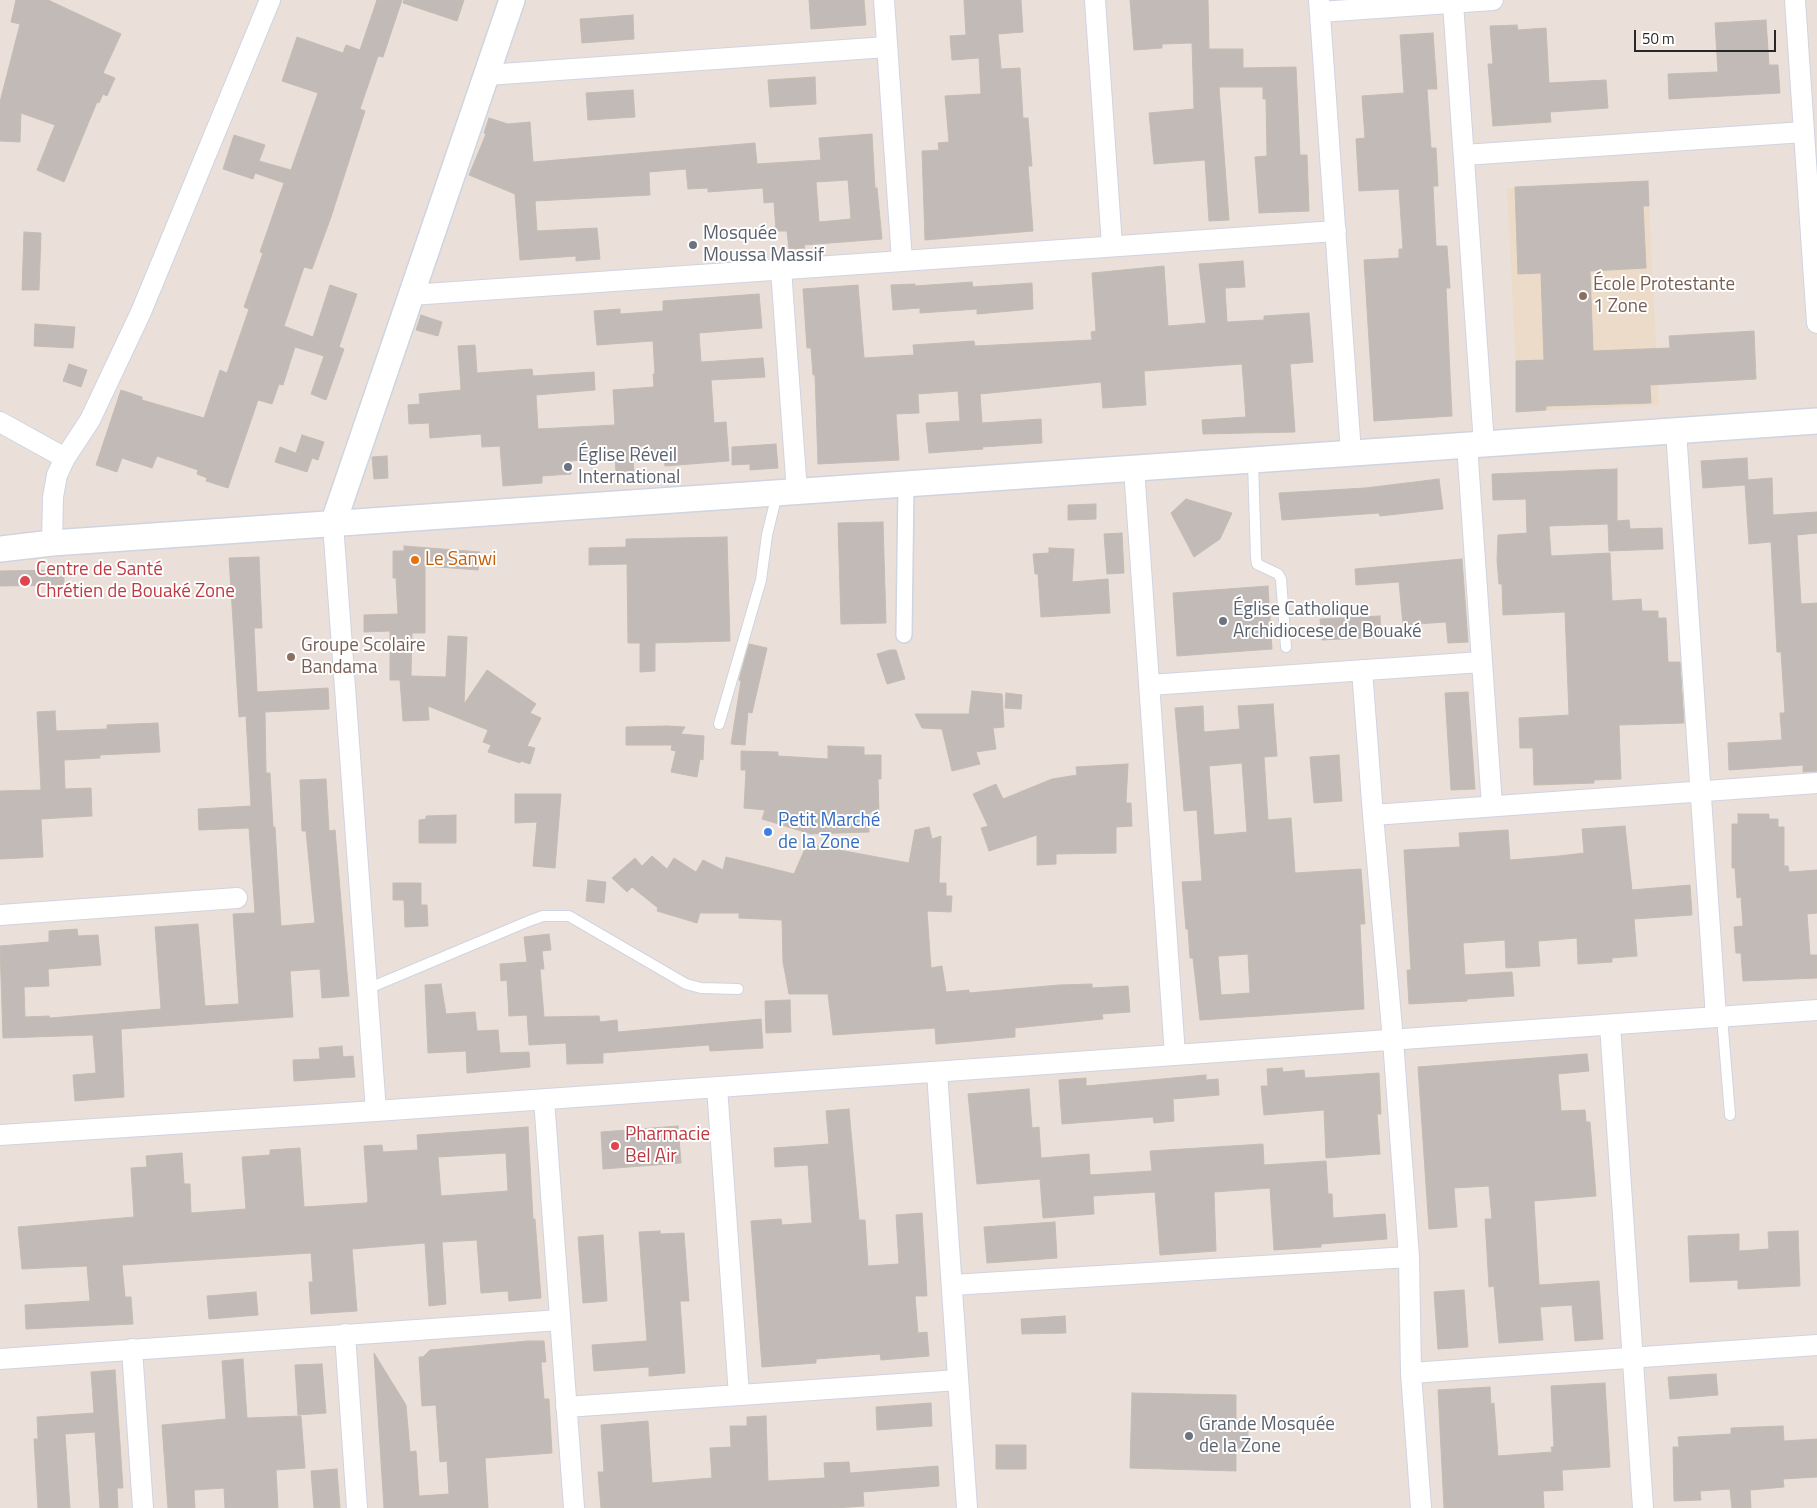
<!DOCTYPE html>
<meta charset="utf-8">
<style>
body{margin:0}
#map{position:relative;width:1817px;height:1508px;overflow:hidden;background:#eae0d9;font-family:"Titillium Web",sans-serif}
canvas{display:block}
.scale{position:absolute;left:1634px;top:30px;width:142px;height:22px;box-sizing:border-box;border:2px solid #272727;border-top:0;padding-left:6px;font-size:15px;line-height:18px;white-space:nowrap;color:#272727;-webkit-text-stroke:4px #fff;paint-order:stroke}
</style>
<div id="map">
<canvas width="1817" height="1508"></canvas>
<div class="scale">50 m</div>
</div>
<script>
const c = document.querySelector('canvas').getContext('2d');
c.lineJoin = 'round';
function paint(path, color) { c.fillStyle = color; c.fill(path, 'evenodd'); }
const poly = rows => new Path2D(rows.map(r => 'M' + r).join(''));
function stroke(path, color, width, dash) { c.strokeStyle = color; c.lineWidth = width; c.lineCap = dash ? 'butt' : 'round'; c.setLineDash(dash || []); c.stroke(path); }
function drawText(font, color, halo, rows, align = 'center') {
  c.font = font + ' "Titillium Web",sans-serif'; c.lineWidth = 4; c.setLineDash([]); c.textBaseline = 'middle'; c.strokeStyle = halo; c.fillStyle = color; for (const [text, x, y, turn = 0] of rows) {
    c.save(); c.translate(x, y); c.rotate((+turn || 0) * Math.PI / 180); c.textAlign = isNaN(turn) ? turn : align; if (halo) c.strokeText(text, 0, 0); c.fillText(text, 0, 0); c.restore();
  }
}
const education = poly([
 [1648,181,1659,405,1518,412,1507,188]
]);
const building = poly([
 [16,0,48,0,121,34,103,73,115,78,107,96,103,94,99,103,97,102,64,182,37,170,55,125,21,113,20,142,0,141,0,102,20,24,11,22,16,0],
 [377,0,402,0,383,57,378,56,360,109,365,111,331,217,312,269,304,267,284,326,313,337,330,285,357,294,339,347,344,349,326,400,311,394,324,356,295,347,283,385,279,384,272,404,258,400,228,488,206,481,207,478,197,474,198,470,157,456,152,468,122,458,117,472,96,465,121,390,142,397,142,400,204,418,220,370,227,373,249,309,244,307,263,253,260,252,284,183,255,173,253,179,223,169,234,135,265,145,259,161,291,170,318,93,282,81,297,37,343,53,346,45,360,50,377,0],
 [404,0,464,0,457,21,403,3,404,0],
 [809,0,864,0,866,25,811,29,809,0],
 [964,0,1021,0,1023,32,998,34,1001,69,1020,68,1023,118,1028,118,1032,166,1028,166,1033,231,925,240,922,151,939,150,938,143,949,142,945,96,981,94,979,58,952,60,950,36,966,35,964,0],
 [1130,0,1208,0,1209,49,1243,49,1243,68,1296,67,1300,155,1307,155,1309,211,1259,213,1255,157,1267,156,1266,99,1263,99,1263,87,1219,87,1229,220,1209,221,1205,160,1154,164,1149,113,1194,109,1192,43,1162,44,1162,48,1134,50,1130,0],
 [633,15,634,39,582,43,580,19,633,15],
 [1766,20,1769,65,1778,65,1780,93,1669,99,1668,74,1718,72,1715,23,1766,20],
 [1517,25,1518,30,1546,28,1549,83,1606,80,1608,108,1550,112,1551,122,1493,126,1488,64,1493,64,1490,26,1517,25],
 [1433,33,1437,89,1427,89,1431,148,1436,148,1438,186,1433,186,1436,246,1447,246,1450,288,1446,288,1452,416,1374,421,1364,260,1399,258,1399,249,1403,249,1399,189,1359,191,1356,139,1365,138,1362,96,1404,93,1400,35,1433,33],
 [815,77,816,104,770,107,768,80,815,77],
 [633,90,635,117,588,120,586,93,633,90],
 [489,118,508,124,530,122,533,162,755,143,757,164,821,160,819,138,872,134,875,188,877,188,882,239,804,245,805,248,789,249,787,231,776,231,774,202,764,203,763,188,708,192,708,188,688,189,686,169,649,172,650,195,535,201,537,231,597,228,600,259,576,261,576,256,520,260,515,194,469,175,486,134,484,133,489,118],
 [848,180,851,219,819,222,816,182,848,180],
 [1648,181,1649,206,1643,206,1646,268,1590,271,1593,351,1670,348,1669,336,1754,331,1756,379,1650,385,1651,403,1546,406,1546,410,1516,412,1516,361,1544,360,1541,273,1518,274,1515,187,1648,181],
 [24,232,41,233,39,290,22,290,24,232],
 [1243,261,1245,287,1225,288,1227,322,1264,320,1264,316,1309,313,1313,362,1290,364,1295,432,1203,434,1202,420,1246,417,1242,364,1144,371,1146,405,1103,408,1101,382,980,394,982,423,1041,419,1042,443,982,447,983,449,929,453,926,423,960,421,958,391,918,394,919,413,896,414,899,460,818,464,815,375,813,375,811,348,807,348,803,289,858,285,864,358,914,355,913,345,974,341,975,346,1092,340,1091,332,1096,331,1092,273,1164,266,1168,326,1206,323,1199,264,1243,261],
 [972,282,973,287,1032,283,1033,309,977,314,977,309,920,313,920,308,893,310,891,285,915,284,915,286,972,282],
 [759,294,762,328,699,333,701,362,763,358,765,377,711,380,714,423,726,422,729,461,665,466,664,454,633,456,634,473,616,474,615,457,571,461,571,474,542,476,542,483,503,486,500,446,482,447,481,434,430,438,429,423,409,424,408,405,420,404,419,394,461,390,458,346,475,345,477,373,532,369,533,376,594,372,595,390,536,395,538,429,615,425,613,390,654,387,653,374,655,374,653,341,597,345,594,311,620,309,620,314,663,311,663,301,759,294],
 [421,315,442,322,438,336,416,330,421,315],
 [35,324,75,327,73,348,34,346,35,324],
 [69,364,87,370,81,387,63,381,69,364],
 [302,435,324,442,318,460,312,458,307,472,275,462,280,447,296,453,302,435],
 [776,444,778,468,750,470,750,464,732,465,732,447,776,444],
 [387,456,388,478,374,479,372,457,387,456],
 [1747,458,1748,480,1772,478,1773,515,1817,512,1817,533,1797,535,1801,604,1817,603,1817,771,1803,772,1803,765,1729,770,1728,743,1782,740,1780,713,1785,713,1781,652,1777,652,1771,542,1749,544,1745,485,1703,488,1701,461,1747,458],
 [1617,469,1617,521,1629,520,1630,529,1662,528,1663,549,1609,551,1608,524,1549,526,1551,556,1610,553,1612,601,1641,599,1642,611,1658,611,1658,618,1666,618,1668,662,1680,662,1684,723,1619,725,1621,779,1594,780,1594,783,1534,785,1533,748,1520,748,1519,718,1569,715,1565,612,1503,615,1502,584,1499,584,1497,560,1498,535,1527,533,1526,499,1493,500,1492,474,1617,469],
 [1439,479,1443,509,1380,516,1379,513,1282,520,1279,493,1365,488,1439,479],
 [1186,499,1232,513,1220,539,1194,557,1171,513,1186,499],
 [1096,504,1096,519,1068,520,1068,505,1096,504],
 [883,522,886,623,841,624,838,523,883,522],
 [1122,533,1124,573,1107,574,1104,534,1122,533],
 [727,537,730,641,655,643,655,671,640,672,640,643,628,643,627,564,589,565,589,548,626,547,626,539,727,537],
 [404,546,480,552,478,570,425,566,425,633,412,633,411,676,446,677,448,636,467,637,464,704,487,670,536,704,530,713,541,718,527,746,535,748,530,764,521,761,520,763,488,752,491,745,483,742,488,730,428,706,429,720,403,721,400,680,390,680,390,631,364,632,364,615,398,614,396,578,393,578,393,551,404,551,404,546],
 [1049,548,1074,549,1072,582,1108,579,1110,613,1041,617,1038,574,1035,574,1033,554,1049,553,1049,548],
 [259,557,262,628,254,628,257,692,328,688,329,709,265,712,266,773,270,773,273,827,275,827,281,926,315,923,306,831,302,831,300,780,326,779,329,831,335,830,349,996,322,998,320,969,290,971,293,1017,121,1029,124,1097,75,1101,73,1075,96,1073,93,1035,3,1038,0,946,49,942,49,931,77,929,78,936,98,935,101,965,48,969,49,986,24,987,25,1017,49,1016,50,1018,161,1009,155,927,198,924,205,1006,239,1004,233,914,255,913,249,828,199,830,198,809,251,806,246,716,239,717,229,558,259,557],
 [1462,559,1468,642,1448,643,1446,622,1403,625,1399,582,1356,585,1355,569,1462,559],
 [64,570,64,585,0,586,0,571,64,570],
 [1268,586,1272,649,1177,656,1173,593,1268,586],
 [1380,616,1381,637,1322,640,1320,619,1380,616],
 [749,644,767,648,752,713,748,712,745,745,731,744,741,681,739,680,749,644],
 [890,650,896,650,905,679,887,684,877,654,890,650],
 [972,691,1002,694,1004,727,993,728,996,749,976,752,980,764,952,771,942,729,922,728,915,714,969,714,972,691],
 [1468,692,1475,789,1451,790,1445,693,1468,692],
 [1006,693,1022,695,1021,709,1005,708,1006,693],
 [1273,704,1277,756,1264,757,1268,820,1291,818,1295,873,1361,869,1365,924,1360,924,1364,1009,1200,1020,1193,958,1190,958,1188,929,1186,929,1182,882,1202,881,1197,810,1184,811,1175,708,1203,706,1204,732,1240,729,1238,706,1273,704],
 [1242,763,1247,832,1214,835,1209,766,1242,763],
 [1248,954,1250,993,1221,995,1218,956,1248,954],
 [55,711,56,731,107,729,107,725,158,723,160,752,100,755,100,758,64,760,65,789,91,788,92,816,41,819,43,857,0,859,0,791,41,790,37,712,55,711],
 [667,726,685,727,681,734,704,736,703,760,700,759,697,777,671,772,676,751,671,750,672,745,626,745,626,727,667,726],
 [828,746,864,747,864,755,881,755,881,779,878,779,879,813,869,813,869,832,811,834,762,819,765,810,744,808,746,770,741,770,741,751,778,752,778,756,828,759,828,746],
 [1339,755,1342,801,1314,803,1310,757,1339,755],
 [1128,764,1126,803,1131,803,1132,826,1116,827,1116,853,1056,854,1056,864,1037,865,1037,835,989,851,981,828,988,826,973,794,996,784,1003,799,1052,779,1077,775,1076,767,1128,764],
 [515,794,561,794,555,868,533,866,537,822,515,823,515,794],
 [1738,814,1769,814,1769,819,1778,819,1778,827,1784,827,1784,866,1788,866,1789,872,1817,870,1817,913,1807,914,1810,955,1817,955,1817,978,1743,981,1741,953,1736,953,1734,927,1743,926,1741,897,1737,898,1735,868,1732,868,1732,824,1738,824,1738,814],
 [456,815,456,843,419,843,419,820,426,819,426,816,456,815],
 [1625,826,1632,890,1690,885,1692,915,1634,919,1637,956,1612,958,1612,962,1578,964,1577,938,1538,941,1540,966,1506,968,1505,940,1463,943,1465,975,1512,972,1514,996,1467,999,1467,1001,1409,1004,1407,970,1411,970,1404,850,1460,847,1459,833,1508,830,1510,860,1559,856,1584,853,1582,829,1625,826],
 [929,827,932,839,941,836,939,883,946,883,946,896,952,896,951,912,927,911,931,968,942,966,946,992,969,990,969,993,1059,985,1092,984,1092,988,1128,986,1130,1012,1102,1014,1103,1019,1015,1028,1015,1037,972,1041,936,1044,935,1028,833,1035,828,994,789,994,783,962,782,920,739,918,739,913,700,913,697,923,657,911,658,908,632,887,627,892,612,878,635,858,642,866,652,856,667,869,674,858,696,872,703,860,723,870,726,857,794,874,807,844,909,863,915,830,929,827],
 [588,880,606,882,604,903,586,901,588,880],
 [393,883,421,883,421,905,427,905,428,926,405,927,404,900,393,900,393,883],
 [549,934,551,950,542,951,544,969,540,969,544,1017,599,1016,600,1022,617,1020,618,1032,761,1019,763,1048,710,1051,709,1045,603,1053,603,1063,567,1064,566,1043,529,1045,527,1015,509,1016,507,980,501,981,500,964,527,962,524,937,549,934],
 [441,984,446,1014,475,1012,477,1031,498,1030,500,1053,529,1052,530,1067,467,1073,466,1051,428,1053,425,985,441,984],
 [790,1000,791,1032,766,1033,765,1001,790,1000],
 [342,1046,343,1057,353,1056,355,1077,294,1081,293,1060,320,1059,319,1048,342,1046],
 [1587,1054,1589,1071,1558,1074,1561,1111,1585,1110,1586,1122,1590,1122,1596,1196,1534,1201,1539,1285,1599,1281,1603,1339,1575,1341,1572,1305,1540,1307,1543,1340,1499,1343,1494,1286,1489,1287,1485,1219,1492,1219,1489,1186,1454,1188,1457,1227,1429,1229,1418,1067,1587,1054],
 [1282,1068,1283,1072,1304,1070,1305,1078,1379,1073,1381,1114,1377,1114,1380,1154,1326,1158,1324,1110,1264,1115,1261,1086,1268,1086,1267,1069,1282,1068],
 [1206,1075,1206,1080,1218,1079,1219,1095,1173,1099,1174,1121,1154,1123,1153,1117,1062,1124,1059,1080,1086,1078,1086,1086,1206,1075],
 [1029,1089,1032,1128,1039,1127,1041,1158,1089,1154,1090,1175,1152,1171,1150,1151,1263,1144,1264,1165,1326,1161,1328,1194,1332,1194,1333,1218,1385,1214,1387,1239,1321,1244,1321,1247,1274,1250,1270,1188,1214,1192,1216,1251,1160,1255,1155,1192,1093,1196,1094,1214,1043,1218,1040,1179,977,1184,968,1094,1029,1089],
 [849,1109,859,1220,865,1220,868,1266,899,1264,896,1215,922,1213,927,1296,915,1296,918,1333,927,1332,929,1356,881,1360,880,1354,816,1359,816,1363,762,1367,751,1221,781,1219,782,1225,812,1223,808,1165,775,1167,774,1148,829,1144,826,1111,849,1109],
 [678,1126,681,1163,603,1169,601,1132,678,1126],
 [528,1127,533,1219,535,1219,541,1298,509,1301,508,1291,481,1293,477,1240,442,1242,446,1304,429,1306,425,1243,352,1249,357,1311,311,1314,309,1282,313,1282,311,1253,122,1265,125,1297,131,1297,133,1324,26,1329,25,1305,90,1301,87,1266,22,1269,18,1227,134,1217,131,1168,147,1167,146,1156,182,1153,184,1184,190,1184,191,1213,246,1209,242,1157,270,1155,270,1150,300,1148,304,1207,366,1203,368,1201,364,1146,382,1145,383,1152,418,1150,417,1135,528,1127],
 [506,1153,508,1191,441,1196,438,1157,506,1153],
 [1055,1222,1057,1258,987,1263,984,1227,1055,1222],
 [660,1231,660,1234,684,1233,689,1301,680,1301,685,1373,649,1376,649,1367,594,1371,592,1345,647,1341,639,1232,660,1231],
 [1798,1231,1800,1286,1738,1289,1738,1280,1690,1282,1688,1236,1739,1234,1739,1251,1769,1249,1768,1232,1798,1231],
 [603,1235,607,1301,583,1303,578,1237,603,1235],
 [1464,1290,1468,1347,1438,1349,1434,1292,1464,1290],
 [256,1292,258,1315,209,1319,207,1296,256,1292],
 [1065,1316,1066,1333,1022,1334,1021,1319,1065,1316],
 [528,1341,544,1341,546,1362,541,1362,544,1399,549,1399,552,1453,485,1458,488,1508,384,1508,374,1353,406,1405,410,1452,416,1451,419,1496,449,1494,447,1461,440,1462,436,1405,422,1406,419,1357,423,1357,430,1350,528,1341],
 [243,1359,247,1418,301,1416,305,1468,276,1470,278,1508,225,1508,224,1488,194,1490,195,1508,168,1508,162,1425,226,1419,222,1361,243,1359],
 [322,1364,326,1413,298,1415,295,1365,322,1364],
 [115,1370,123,1488,117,1488,118,1508,100,1508,95,1432,65,1434,70,1508,38,1508,34,1439,38,1439,37,1417,94,1413,91,1372,115,1370],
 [1716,1374,1718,1395,1670,1399,1668,1377,1716,1374],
 [1605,1383,1610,1467,1562,1470,1563,1490,1543,1491,1544,1508,1444,1508,1438,1390,1490,1387,1491,1404,1494,1403,1498,1456,1552,1452,1551,1447,1554,1447,1551,1386,1605,1383],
 [1132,1393,1236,1395,1236,1424,1248,1425,1248,1448,1236,1448,1236,1471,1130,1468,1132,1393],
 [931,1403,932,1426,877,1430,876,1407,931,1403],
 [766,1416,768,1481,825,1478,824,1463,849,1462,850,1473,938,1466,939,1486,863,1492,864,1506,835,1508,601,1508,598,1472,604,1472,601,1425,648,1421,652,1483,712,1478,710,1448,731,1447,730,1426,747,1426,747,1417,766,1416],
 [1783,1426,1784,1441,1817,1439,1817,1477,1783,1479,1784,1487,1750,1490,1751,1508,1732,1508,1730,1489,1700,1491,1701,1500,1674,1501,1673,1447,1679,1447,1678,1437,1731,1434,1731,1428,1783,1426],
 [996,1445,1026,1445,1026,1469,996,1469,996,1445],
 [337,1469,340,1508,314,1508,311,1471,337,1469]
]);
const service = poly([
 [1253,461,1256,558,1257,564,1278,574,1281,579,1286,647],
 [719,724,761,580,767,535,777,494],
 [367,989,529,921,543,916,569,916,686,984,701,988,738,989],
 [1722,1017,1730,1115]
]);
const pedestrian = poly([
 [904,635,906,485]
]);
const minor = poly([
 [884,0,902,261],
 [1095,0,1112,246],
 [1319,0,1351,453],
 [1795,0,1817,323],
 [1453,3,1484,444],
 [1320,12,1493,0],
 [487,75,887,47],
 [1464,155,1804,132],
 [781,269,797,492],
 [411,295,1336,231],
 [0,422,65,458],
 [1676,431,1716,1017],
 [1467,445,1492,806],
 [1134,468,1175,1055],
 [333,524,376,1111],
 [52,543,53,497,57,475,65,458,90,420,141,312,270,0],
 [1362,670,1373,815,1393,1040,1409,1257,1411,1373,1421,1508],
 [1150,685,1481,662],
 [1373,815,1817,783],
 [0,915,237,898],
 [1610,1025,1643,1508],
 [937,1072,967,1508],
 [717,1087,739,1395],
 [544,1099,574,1508],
 [0,1135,376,1111,1817,1010],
 [952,1285,1409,1257],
 [345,1334,357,1508],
 [132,1349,143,1508],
 [0,1359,560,1320],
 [1411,1373,1817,1345],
 [566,1407,958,1380]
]);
const tertiary = poly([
 [333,524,512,0],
 [0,549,52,543,1817,421]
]);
const markers = [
 [693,245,5,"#6b7280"],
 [1583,296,5,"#8d6e63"],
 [568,467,5,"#6b7280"],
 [415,560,5,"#e8710a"],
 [25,581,6,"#e0444e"],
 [1223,621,5,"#6b7280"],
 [291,657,5,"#8d6e63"],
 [768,832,5,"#3f7fe0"],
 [615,1146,5,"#e0444e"],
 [1189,1436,5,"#6b7280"]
];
const worshipNames = [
 ["Mosquée",703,234],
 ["Moussa Massif",703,256],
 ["Église Réveil",578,456],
 ["International",578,478],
 ["Église Catholique",1233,610],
 ["Archidiocese de Bouaké",1233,632],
 ["Grande Mosquée",1199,1425],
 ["de la Zone",1199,1447]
];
const educationNames = [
 ["École Protestante",1593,285],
 ["1 Zone",1593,307],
 ["Groupe Scolaire",301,646],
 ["Bandama",301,668]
];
const foodNames = [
 ["Le Sanwi",425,560]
];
const healthNames = [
 ["Centre de Santé",36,570],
 ["Chrétien de Bouaké Zone",36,592],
 ["Pharmacie",625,1135],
 ["Bel Air",625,1157]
];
const shopNames = [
 ["Petit Marché",778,821],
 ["de la Zone",778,843]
];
paint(education, '#ebdbc8');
paint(building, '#c2bab6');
stroke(building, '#c4bcb3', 1);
stroke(service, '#ced4e0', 12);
stroke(pedestrian, '#ced4e0', 18);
stroke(minor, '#ced4e0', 22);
stroke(tertiary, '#ced4e0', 28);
stroke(service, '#fff', 10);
stroke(pedestrian, '#fff', 15);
stroke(minor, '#fff', 20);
stroke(tertiary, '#fff', 25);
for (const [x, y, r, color] of markers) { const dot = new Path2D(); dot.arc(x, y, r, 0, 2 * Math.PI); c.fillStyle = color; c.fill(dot); stroke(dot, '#fff', 2); }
drawText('19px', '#5b616d', '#fff', worshipNames, 'left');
drawText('19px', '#785e54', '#fff', educationNames, 'left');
drawText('19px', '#c56008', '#fff', foodNames, 'left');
drawText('19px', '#be3a42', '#fff', healthNames, 'left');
drawText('19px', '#366cbe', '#fff', shopNames, 'left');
</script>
